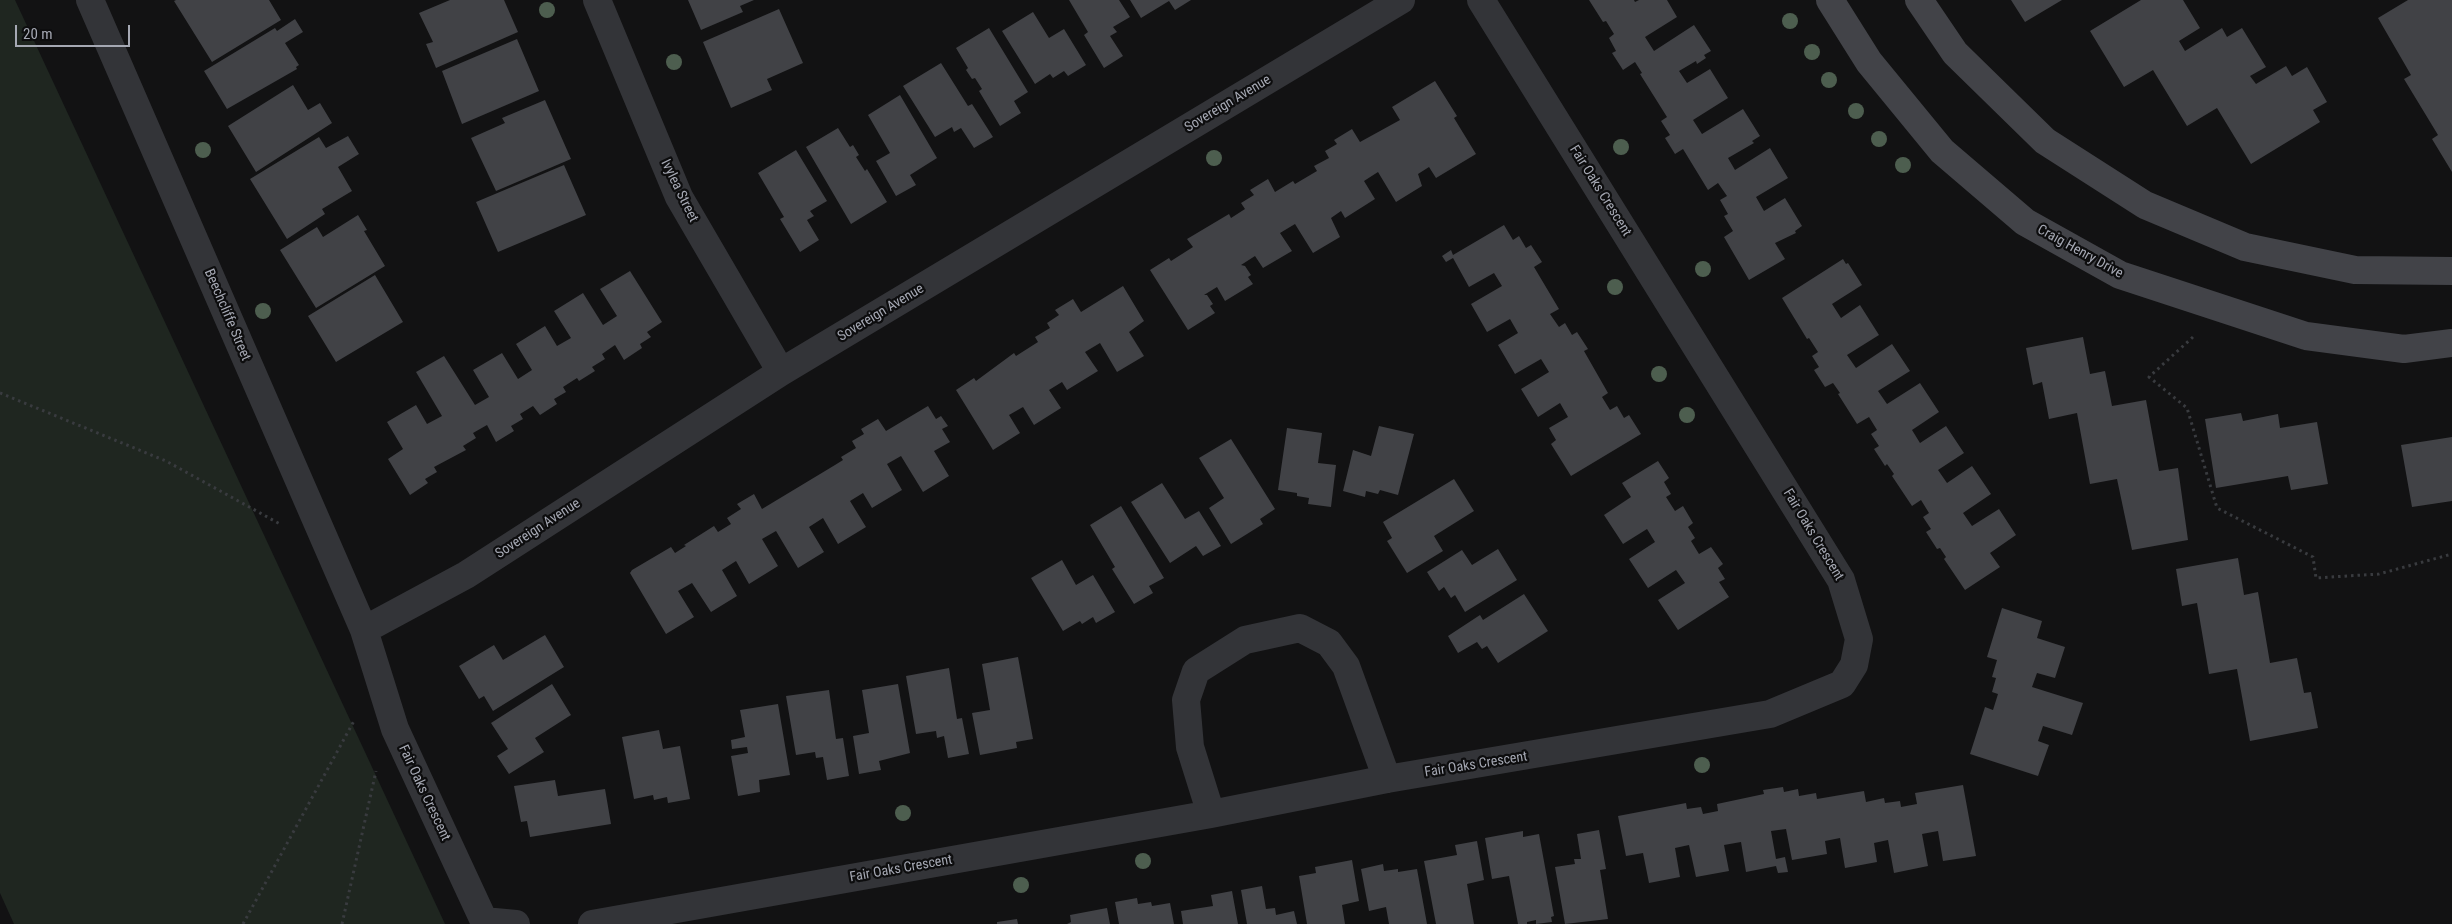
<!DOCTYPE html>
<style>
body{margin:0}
#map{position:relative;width:2452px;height:924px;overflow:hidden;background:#121213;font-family:"Roboto Condensed",sans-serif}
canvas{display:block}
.scale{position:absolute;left:15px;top:25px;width:115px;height:22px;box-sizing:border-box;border:2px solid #a5a8b3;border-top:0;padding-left:6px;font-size:15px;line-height:18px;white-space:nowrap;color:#a5a8b3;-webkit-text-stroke:4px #0d0d0e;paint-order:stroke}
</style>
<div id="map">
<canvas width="2452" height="924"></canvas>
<div class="scale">20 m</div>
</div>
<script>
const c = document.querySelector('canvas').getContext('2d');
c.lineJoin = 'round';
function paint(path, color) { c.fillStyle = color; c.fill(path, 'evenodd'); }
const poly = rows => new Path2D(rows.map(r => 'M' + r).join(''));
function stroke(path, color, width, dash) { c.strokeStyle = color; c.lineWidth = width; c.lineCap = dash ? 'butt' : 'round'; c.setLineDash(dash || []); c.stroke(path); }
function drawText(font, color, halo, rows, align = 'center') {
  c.font = font + ' "Roboto Condensed",sans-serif'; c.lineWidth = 4.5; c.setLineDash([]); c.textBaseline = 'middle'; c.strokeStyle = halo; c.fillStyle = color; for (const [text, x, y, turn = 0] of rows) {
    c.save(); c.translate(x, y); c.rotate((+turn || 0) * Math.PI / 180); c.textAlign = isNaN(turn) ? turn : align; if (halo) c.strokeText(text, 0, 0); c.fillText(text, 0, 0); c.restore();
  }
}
const green = poly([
 [0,0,15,0,445,924,14,924,0,893]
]);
const building = poly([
 [176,0,269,0,281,20,212,62,174,1],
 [450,0,504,0,518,32,436,68,426,44,433,42,419,13],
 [688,0,754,0,740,6,743,12,701,30],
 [1069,0,1119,0,1130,17,1113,27,1117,32,1110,36,1123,56,1104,68,1084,35,1088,32],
 [1130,0,1191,0,1175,10,1169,1,1141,18],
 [1589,0,1634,0,1635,2,1639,0,1667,0,1677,17,1645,37,1654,51,1694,25,1711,51,1704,55,1706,58,1697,64,1696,61,1679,71,1687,83,1710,69,1728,98,1693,120,1702,134,1743,109,1760,136,1752,141,1754,143,1728,158,1735,170,1770,148,1788,178,1756,197,1764,211,1785,198,1802,226,1795,231,1796,233,1775,243,1785,259,1749,280,1724,237,1733,231,1724,216,1728,214,1720,200,1727,196,1718,183,1708,190,1683,149,1675,154,1665,138,1670,135,1661,121,1667,117,1640,74,1642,73,1635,62,1623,70,1612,53,1616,51,1609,38,1614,34,1606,21,1603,22],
 [2011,0,2062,0,2025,22],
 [2141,0,2183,0,2200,28,2179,41,2185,51,2222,28,2227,37,2242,28,2266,67,2250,76,2256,84,2286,66,2292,76,2307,67,2327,102,2313,110,2320,122,2251,164,2217,108,2187,126,2153,70,2124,87,2090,31],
 [2408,0,2452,0,2452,172,2432,139,2438,135,2404,79,2411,75,2378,18],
 [779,9,803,63,767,79,772,90,731,108,703,42],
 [1033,12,1049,38,1064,29,1086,65,1068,76,1064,71,1053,78,1050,74,1035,84,1002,31],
 [295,19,303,32,285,43,299,65,296,67,297,69,227,109,204,71,275,28,277,31],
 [989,28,1028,92,1014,101,1021,113,1000,126,979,91,982,89,975,78,972,79,966,70,968,68,956,48],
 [517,39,539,91,462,124,442,71],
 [941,63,968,106,972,104,993,137,974,148,961,128,954,132,952,127,935,137,903,86],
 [1435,81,1457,116,1454,118,1476,154,1436,178,1429,167,1418,174,1422,186,1396,202,1378,172,1364,181,1375,199,1345,218,1341,211,1331,218,1340,237,1313,253,1295,224,1280,233,1292,251,1263,268,1255,256,1241,265,1245,266,1251,275,1248,277,1253,284,1225,301,1217,287,1204,295,1207,295,1213,304,1210,306,1215,313,1188,330,1150,270,1169,258,1171,261,1193,247,1187,239,1229,214,1231,218,1245,209,1241,203,1254,195,1250,190,1268,179,1275,192,1293,181,1295,184,1317,171,1314,166,1329,158,1325,151,1337,144,1334,140,1352,129,1360,142,1400,120,1392,107],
 [293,85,308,110,320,103,332,123,256,172,228,126],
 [900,95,937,158,910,175,916,185,896,196,876,161,890,153,868,115],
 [545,100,571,159,496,191,471,138,505,123,502,118],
 [838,128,850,147,853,145,859,155,856,157,865,171,867,169,887,202,851,224,806,147],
 [348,136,359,154,338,167,352,191,322,209,325,214,287,239,250,179,319,137,326,148],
 [796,150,827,201,810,211,814,216,807,220,819,240,800,252,780,219,784,217,758,173],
 [564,165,586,215,498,252,476,202],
 [358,215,367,230,364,231,385,266,316,308,280,250,317,227,323,237],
 [1504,225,1513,240,1519,236,1526,248,1531,245,1542,262,1534,267,1559,309,1550,314,1559,327,1565,323,1572,335,1577,332,1588,349,1584,351,1608,393,1602,397,1610,410,1617,406,1624,418,1629,415,1641,434,1571,476,1551,444,1556,440,1549,428,1568,417,1560,403,1538,417,1521,389,1549,372,1541,359,1515,374,1498,345,1518,333,1510,319,1487,332,1471,304,1502,286,1494,273,1469,287,1453,258,1446,262,1442,256,1451,250,1453,255],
 [1843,259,1846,264,1848,263,1862,285,1832,304,1841,318,1860,305,1879,335,1847,355,1856,368,1892,344,1910,371,1878,391,1887,404,1920,383,1939,412,1912,430,1920,443,1946,426,1964,453,1938,470,1947,483,1972,466,1991,494,1963,513,1972,526,1999,509,2016,535,1990,553,2000,567,1965,590,1944,559,1946,557,1940,548,1937,549,1926,532,1931,529,1923,517,1929,513,1921,500,1912,506,1892,476,1894,474,1887,464,1885,466,1874,449,1879,446,1871,434,1877,430,1869,417,1857,424,1838,394,1840,393,1833,383,1825,387,1814,370,1819,367,1812,356,1818,352,1809,338,1807,339,1782,298],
 [630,271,662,322,647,332,651,337,640,344,642,348,624,360,615,345,602,354,605,359,592,367,595,371,579,381,577,378,563,387,566,392,554,399,557,404,540,415,533,406,520,414,523,419,511,426,514,431,496,442,487,425,473,433,476,438,463,446,466,450,434,467,437,472,425,479,428,483,410,495,388,459,403,449,387,422,416,405,427,424,442,416,416,372,444,356,475,405,489,397,473,370,502,353,518,379,532,370,516,344,545,326,557,346,571,338,554,311,583,293,603,325,617,316,600,289],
 [375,275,403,322,336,362,308,316],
 [1123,286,1144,321,1129,332,1144,356,1117,372,1100,343,1085,352,1098,371,1067,390,1062,382,1049,390,1061,408,1034,425,1023,407,1009,415,1020,433,993,450,956,390,974,378,976,381,1014,353,1016,356,1038,342,1035,337,1050,328,1047,323,1059,315,1055,310,1073,299,1081,312],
 [2083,337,2090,374,2105,371,2112,406,2146,400,2159,471,2178,468,2188,540,2132,550,2117,479,2090,484,2077,413,2049,419,2042,382,2033,385,2026,348],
 [928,406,936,419,941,416,948,426,942,429,950,442,934,451,949,476,923,492,901,456,887,464,902,490,872,508,863,493,850,501,866,527,838,544,823,518,809,527,824,552,798,568,776,531,762,539,778,566,749,584,736,561,722,570,737,596,711,612,692,583,678,591,694,617,666,634,630,573,632,570,671,547,675,553,686,546,684,545,714,526,718,532,731,524,727,518,741,509,737,504,754,494,762,509,835,465,843,460,841,457,856,448,852,441,864,434,861,429,878,419,886,431],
 [2241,413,2243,421,2278,414,2280,428,2317,422,2328,484,2291,490,2288,476,2216,488,2205,419],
 [1379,426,1414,434,1398,495,1380,490,1378,494,1366,491,1365,497,1343,491,1353,450,1371,456],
 [1287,428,1322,433,1318,463,1336,465,1331,507,1308,504,1309,498,1297,496,1297,493,1278,490],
 [2452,437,2452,501,2412,507,2401,445],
 [1231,439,1275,509,1260,519,1263,524,1231,544,1209,508,1224,498,1199,458],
 [1658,461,1669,478,1664,482,1671,494,1666,497,1675,511,1683,506,1693,523,1688,527,1695,538,1691,541,1699,554,1711,547,1723,564,1718,568,1725,579,1719,582,1729,597,1678,630,1658,600,1685,583,1676,570,1648,588,1629,559,1655,542,1647,529,1623,544,1604,515,1631,497,1622,483],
 [1454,479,1474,511,1434,536,1443,551,1407,573,1387,541,1392,538,1383,522],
 [1162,483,1185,519,1199,511,1221,546,1203,556,1196,546,1170,563,1131,502],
 [1121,506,1164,578,1149,586,1153,593,1134,604,1112,569,1115,567,1090,525],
 [1498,549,1517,580,1465,612,1455,595,1451,598,1444,587,1439,591,1427,572,1462,550,1472,565],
 [2238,558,2244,595,2258,592,2270,663,2297,658,2304,693,2311,692,2318,728,2250,741,2237,669,2209,674,2197,603,2182,606,2176,569],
 [1062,560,1076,585,1093,575,1115,612,1096,623,1093,617,1082,624,1080,621,1063,631,1031,578],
 [1524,594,1548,631,1498,663,1487,646,1482,649,1477,642,1458,653,1448,636,1480,615,1483,620],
 [2002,608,2042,621,2037,638,2065,647,2055,678,2037,673,2032,687,2083,703,2072,735,2043,726,2038,741,2049,745,2038,776,1970,754,1985,707,1993,710,1998,694,1992,692,1996,678,1992,677,1997,660,1987,657],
 [545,635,564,667,493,711,484,696,479,699,459,666,494,645,503,660],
 [1018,657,1033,739,1016,742,1017,748,980,755,972,713,990,710,982,664],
 [949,668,957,719,962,718,969,754,948,758,944,736,937,738,936,731,916,734,906,676],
 [552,684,571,715,535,738,544,752,509,774,497,756,508,749,491,723],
 [898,684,910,753,879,761,881,770,859,774,853,736,869,733,862,690],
 [829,690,836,739,843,738,849,776,827,780,823,757,816,758,815,752,796,755,786,696],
 [778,704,790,775,759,780,760,792,738,796,731,756,748,753,747,747,732,749,731,740,745,737,740,710],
 [659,730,663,749,680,746,690,799,668,803,667,797,654,800,653,795,634,799,622,737],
 [555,780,558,796,605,789,611,824,530,837,527,821,521,822,514,786],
 [1963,785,1976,856,1943,861,1938,831,1922,834,1928,866,1894,873,1888,840,1874,843,1877,862,1845,868,1840,838,1825,841,1827,854,1792,860,1786,829,1771,831,1776,859,1785,857,1788,872,1778,873,1776,866,1746,872,1741,842,1724,845,1729,871,1696,877,1689,845,1675,848,1680,877,1649,883,1643,853,1626,856,1618,816,1686,803,1687,809,1701,807,1703,814,1718,811,1717,804,1764,794,1763,790,1783,787,1784,792,1798,789,1799,796,1816,793,1817,799,1864,791,1866,802,1884,798,1885,803,1900,801,1901,807,1917,804,1915,793],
 [1599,830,1606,869,1600,870,1608,919,1565,924,1555,867,1575,864,1574,859,1581,859,1577,834],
 [1523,831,1523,837,1539,834,1554,916,1551,917,1552,922,1536,924,1536,920,1527,922,1527,924,1518,924,1509,876,1492,879,1485,838],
 [1477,841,1484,880,1467,884,1474,924,1436,924,1424,861,1457,855,1455,845],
 [1352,860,1359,901,1342,905,1345,924,1307,924,1299,876,1316,873,1315,867],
 [1383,864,1384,871,1398,869,1398,872,1417,869,1427,924,1389,924,1386,907,1369,911,1361,869],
 [1262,886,1266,909,1275,908,1276,915,1294,911,1297,924,1247,924,1241,890],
 [1232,891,1238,924,1183,924,1181,911,1213,906,1211,895],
 [1137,898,1138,904,1151,902,1152,906,1170,903,1174,924,1119,924,1115,902],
 [1107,908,1110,924,1067,924,1071,922,1070,915],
 [1017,919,1018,924,997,924,997,922]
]);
const path = poly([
 [2193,337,2149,377,2187,408,2217,508,2313,557,2316,578,2379,574,2452,554],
 [0,393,166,461,280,524],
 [243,924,355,719],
 [342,924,376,771]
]);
const street = poly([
 [90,0,364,630,395,729,484,921,516,924],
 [597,0,679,197,781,372],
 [364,630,466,575,781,372,1401,0],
 [1211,814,1190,747,1186,700,1196,671,1245,640,1300,628,1329,643,1346,666,1387,779],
 [592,924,1211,814,1387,779,1770,714,1842,684,1854,665,1859,639,1841,580,1481,0]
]);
const secondary = poly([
 [1830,0,1869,62,1942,151,2025,222,2120,275,2306,336,2404,349,2452,343],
 [1919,0,1955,53,2045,141,2145,205,2245,247,2355,270,2452,271]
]);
const trees = [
 [547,10],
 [1790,21],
 [1812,52],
 [674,62],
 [1829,80],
 [1856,111],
 [1879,139],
 [1621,147],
 [203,150],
 [1214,158],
 [1903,165],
 [1703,269],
 [1615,287],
 [263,311],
 [1659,374],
 [1687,415],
 [1702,765],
 [903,813],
 [1143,861],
 [1021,885]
];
const streetNames = [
 ["Sovereign Avenue",1228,104,-31],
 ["Ivylea Street",679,191,64],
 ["Fair Oaks Crescent",1600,191,58],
 ["Craig Henry Drive",2080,252,29],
 ["Sovereign Avenue",881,313,-31],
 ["Beechcliffe Street",227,315,67],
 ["Sovereign Avenue",538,529,-33],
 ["Fair Oaks Crescent",1813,535,59],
 ["Fair Oaks Crescent",1476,765,-9],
 ["Fair Oaks Crescent",424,793,65],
 ["Fair Oaks Crescent",901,869,-10]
];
paint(green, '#1f2620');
paint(building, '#414246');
stroke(path, '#393b3f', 3, [2.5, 4]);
stroke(street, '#333438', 28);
stroke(secondary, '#424348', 28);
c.fillStyle = '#4d5e4f';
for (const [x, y] of trees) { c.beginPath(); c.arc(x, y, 8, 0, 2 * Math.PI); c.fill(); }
drawText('14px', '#a5a8b3', '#0d0d0e', streetNames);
</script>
